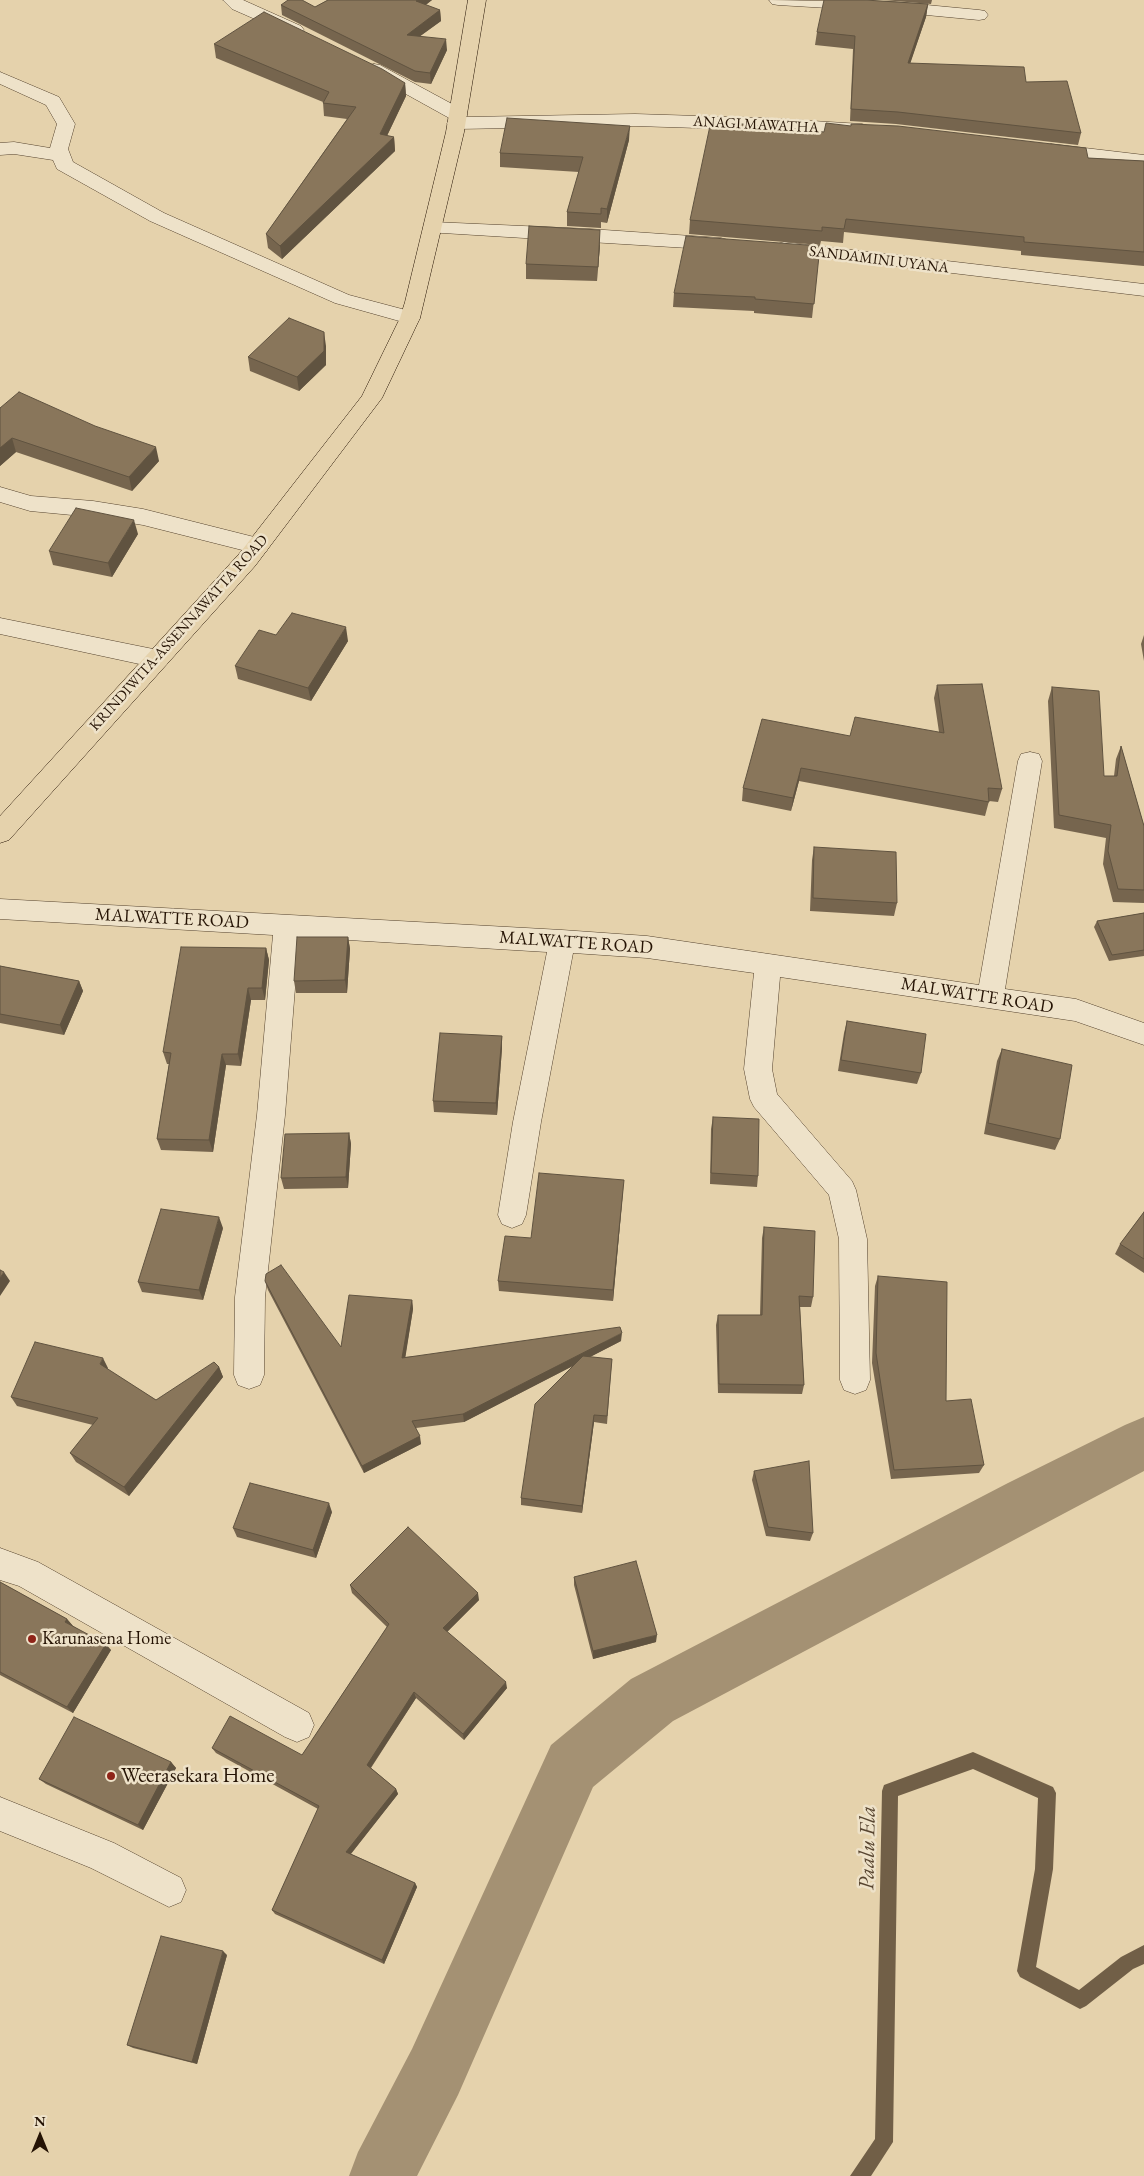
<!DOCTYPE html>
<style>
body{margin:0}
#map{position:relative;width:1144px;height:2176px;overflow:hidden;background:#e5d2ac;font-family:"EB Garamond",serif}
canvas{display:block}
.north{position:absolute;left:15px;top:2111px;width:50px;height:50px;-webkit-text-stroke:4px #eee2c9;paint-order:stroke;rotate:0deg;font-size:14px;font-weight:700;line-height:20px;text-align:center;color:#251304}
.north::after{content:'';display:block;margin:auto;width:18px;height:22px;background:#251304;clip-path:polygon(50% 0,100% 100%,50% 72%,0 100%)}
</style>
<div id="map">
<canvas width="1144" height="2176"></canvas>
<div class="north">N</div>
</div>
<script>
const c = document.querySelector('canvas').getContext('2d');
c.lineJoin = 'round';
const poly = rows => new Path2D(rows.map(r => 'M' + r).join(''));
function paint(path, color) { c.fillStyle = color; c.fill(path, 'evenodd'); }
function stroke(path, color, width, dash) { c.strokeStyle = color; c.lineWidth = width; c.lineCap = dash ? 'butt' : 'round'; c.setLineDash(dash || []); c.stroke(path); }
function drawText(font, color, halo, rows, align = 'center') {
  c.font = font + ' "EB Garamond",serif'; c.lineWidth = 5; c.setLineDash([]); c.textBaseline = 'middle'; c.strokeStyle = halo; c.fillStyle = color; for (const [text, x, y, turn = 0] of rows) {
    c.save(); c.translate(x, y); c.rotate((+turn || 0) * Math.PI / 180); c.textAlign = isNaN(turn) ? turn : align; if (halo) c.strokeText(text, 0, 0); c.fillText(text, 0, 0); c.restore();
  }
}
const stream = poly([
 [973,1752,1053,1787,1056,1793,1053,1869,1036,1967,1079,1990,1121,1957,1144,1945,1144,1964,1133,1969,1086,2006,1080,2009,1020,1977,1017,1971,1035,1869,1038,1798,973,1769,898,1796,893,2142,871,2176,850,2176,875,2139,882,1791,884,1785,973,1752]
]);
const canal = poly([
 [1144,1417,1144,1471,673,1721,593,1787,458,2095,417,2176,349,2176,358,2152,412,2049,551,1745,631,1679,1008,1483,1125,1425,1144,1417]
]);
const minor = poly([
 [223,0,243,0,301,26,304,30,301,34,295,35,289,34,232,9,223,0],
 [769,0,895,2,979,10,985,11,988,15,985,19,979,20,895,12,778,5,772,4,769,0],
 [374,64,380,65,465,111,467,115,466,117,635,114,763,118,862,124,869,126,871,130,869,134,862,136,763,130,635,126,456,129,449,127,447,123,451,119,368,73,365,69,368,65,374,64],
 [0,72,59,97,75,124,68,149,73,162,164,213,349,295,417,313,420,318,417,323,410,324,335,303,150,221,57,169,53,160,14,154,0,155,0,143,14,142,50,148,57,124,46,105,0,84,0,72],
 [1051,144,1144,155,1144,167,1044,154,1042,150,1044,146,1051,144],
 [433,222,590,229,721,238,728,240,731,244,728,248,721,250,426,232,423,228,426,224,433,222],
 [784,242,1144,284,1144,296,777,252,774,248,777,244,784,242],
 [0,487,31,496,93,501,143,509,266,540,269,546,266,552,258,554,143,525,93,517,30,511,0,502,0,487],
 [0,618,158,650,166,653,170,659,166,665,158,668,0,634,0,618],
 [1030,752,1039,754,1042,761,1005,989,1076,999,1144,1023,1144,1045,1075,1021,780,977,772,1069,777,1094,852,1181,856,1190,867,1239,870,1380,866,1390,855,1394,844,1390,840,1380,839,1239,829,1195,754,1107,750,1099,744,1069,754,973,647,958,573,953,541,1122,526,1215,522,1224,512,1228,502,1224,498,1215,513,1122,547,952,299,937,285,1115,265,1297,264,1375,260,1385,249,1389,238,1385,234,1375,235,1297,257,1115,273,935,0,919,0,899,562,930,647,936,979,985,1018,761,1021,754,1030,752],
 [0,1548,38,1562,309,1713,314,1725,309,1737,297,1742,285,1737,19,1586,0,1580,0,1548],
 [0,1797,114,1843,181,1878,186,1890,181,1902,169,1907,91,1868,0,1831,0,1797]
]);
const major = poly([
 [468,0,486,0,464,132,420,318,382,398,255,566,9,840,0,843,0,816,239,554,362,396,400,318,405,302,446,132,468,0]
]);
const wall = poly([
 [328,0,432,0,425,5,440,10,441,21,420,36,447,50,431,84,415,82,282,15,281,5,315,7],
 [883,0,932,0,931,4],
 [928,4,926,17,910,63,1026,82,1081,133,1078,145,896,124,850,121,853,49,815,45,817,32],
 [214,44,405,83,406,96,387,136,394,137,395,151,282,259,268,248,266,234,347,119,324,116,323,102,216,58],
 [629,140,607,223,601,222,601,228,567,226,567,212,579,172,500,167,500,153],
 [1088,158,1144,161,1144,266,1021,255,1021,251,844,232,843,243,821,241,820,245,689,234,690,220],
 [600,245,597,281,526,279,526,264],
 [820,246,812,318,754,313,754,311,673,307,674,293],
 [326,346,326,365,299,391,250,371,248,357],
 [0,408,159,461,132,491,16,452,0,466],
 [138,534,112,577,53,565,49,551],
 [276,635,348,641,311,701,238,679,235,666],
 [1144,635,1144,661,1141,644],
 [937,685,1002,789,998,802,989,801,985,816,799,781,791,811,742,801,743,788,850,736,939,732,934,698],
 [1052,687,1104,776,1114,776,1116,759,1121,746,1144,826,1144,903,1113,902,1103,864,1106,838,1054,828,1048,701],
 [814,847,897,903,894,916,810,911,812,860],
 [1144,913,1144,956,1109,961,1094,927,1097,921],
 [348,937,350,949,347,993,296,993,294,981],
 [266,948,269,960,265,1000,251,1000,241,1066,226,1065,213,1152,161,1150,157,1139,169,1064,167,1064,163,1052],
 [0,966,79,981,83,991,64,1035,0,1023],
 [847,1021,921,1073,917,1084,838,1071,844,1033],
 [502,1036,502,1048,497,1115,434,1112,433,1101],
 [1002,1049,1060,1139,1055,1150,984,1134,997,1061],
 [713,1117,758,1176,757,1187,710,1184,711,1129],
 [349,1133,351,1144,348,1188,284,1189,281,1178],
 [623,1191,613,1301,499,1291,498,1281,531,1238],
 [1144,1212,1144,1273,1115,1254,1120,1244],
 [764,1227,813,1297,811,1307,800,1307,804,1385,802,1394,718,1393,716,1325,718,1315,760,1315,762,1238],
 [223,1228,203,1300,142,1292,138,1282],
 [878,1276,946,1401,984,1465,979,1473,891,1479,872,1363,875,1286],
 [265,1281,341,1347,412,1300,413,1309,405,1357,621,1341,590,1357,612,1359,607,1424,594,1422,582,1513,521,1505,521,1498,573,1366,464,1422,416,1428,421,1444,364,1473,268,1290],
 [219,1367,223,1377,129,1496,76,1462,70,1453,93,1425,17,1406,11,1397,108,1368,107,1369,156,1400],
 [754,1471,813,1533,810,1541,766,1536,752,1480],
 [332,1512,316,1558,237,1537,233,1528],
 [574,1577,656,1642,593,1659,574,1585],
 [0,1582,67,1619,73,1626,111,1650,73,1713,0,1675],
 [350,1585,479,1600,447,1632,507,1688,464,1740,416,1698,371,1768,396,1789,398,1794,351,1854,415,1883,417,1887,384,1964,275,1914,272,1910,318,1809,216,1753,212,1748,302,1755,387,1627,352,1593],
 [171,1762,176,1768,143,1830,46,1784,39,1779],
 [227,1955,197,2064,133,2048,127,2045]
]);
const shadedWall = poly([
 [418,0,432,0,417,12,416,1],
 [928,4,926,17,906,76,908,63],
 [440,10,441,21,408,45,407,35],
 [446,39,447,50,431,84,430,73],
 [405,83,406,96,381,148,380,134],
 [630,126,629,140,607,223,607,209],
 [394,137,395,151,282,259,280,246],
 [600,230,600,245,597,281,598,267],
 [324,332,326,346,326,365,299,391,297,377],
 [12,438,16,452,0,466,0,448],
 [156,447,159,461,132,491,129,477],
 [134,520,138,534,112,577,108,563],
 [346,627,348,641,311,701,308,688],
 [801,768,799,781,791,811,793,798],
 [348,937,350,949,347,993,345,980],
 [266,948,269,960,265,1000,262,988],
 [79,981,83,991,64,1035,60,1025],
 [248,988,251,1000,241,1066,238,1054],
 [502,1036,502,1048,497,1115,496,1103],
 [222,1054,226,1065,213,1152,209,1140],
 [349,1133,351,1144,348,1188,346,1177],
 [624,1180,613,1301,613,1290],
 [219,1217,223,1228,203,1300,199,1290],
 [4,1272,10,1281,0,1296,0,1278],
 [412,1300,413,1309,404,1366,402,1358],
 [622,1333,621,1341,464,1422,463,1414],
 [103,1358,108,1368,105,1374,100,1364],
 [219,1367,223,1377,129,1496,124,1487],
 [594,1415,594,1422,582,1513,582,1506],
 [420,1436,421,1444,364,1473,362,1466],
 [329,1503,332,1512,316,1558,313,1550],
 [478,1593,479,1600,444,1635,443,1628],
 [67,1619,73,1626,65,1622],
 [657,1635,656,1642,593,1659,593,1651],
 [106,1644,111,1650,73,1713,67,1707],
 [506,1682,507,1688,464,1740,463,1734],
 [414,1692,416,1698,369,1770,367,1765],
 [171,1762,176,1768,143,1830,138,1825],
 [396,1789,398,1794,349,1856,346,1852],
 [415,1883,417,1887,384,1964,382,1960],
 [223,1951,227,1955,197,2064,192,2062]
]);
const building = poly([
 [288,0,302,0,315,7,328,0,418,0,416,1,440,10,407,35,446,39,430,73,415,71,281,5,288,0],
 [824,0,865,0,928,4,908,63,1024,67,1026,82,1067,81,1081,133,898,112,851,109,855,36,817,32,824,0],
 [264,12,382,69,405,83,380,134,394,137,280,246,266,234,356,107,323,103,329,92,214,44,264,12],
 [507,118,630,126,607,209,601,208,601,214,567,212,583,157,500,153,507,118],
 [711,121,824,132,826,123,851,126,851,124,898,126,1086,148,1088,158,1144,161,1144,252,1024,242,1024,237,846,219,844,229,822,227,822,231,690,220,711,121],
 [529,226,600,230,598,267,526,264,529,226],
 [686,236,820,246,814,304,755,299,755,297,674,293,686,236],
 [289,318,324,332,324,351,297,377,248,357,289,318],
 [19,392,95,426,156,447,129,477,12,438,0,448,0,408,19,392],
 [76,508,134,520,108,563,49,551,76,508],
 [292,613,346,627,308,688,235,666,259,630,276,635,292,613],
 [982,684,1002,789,988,788,989,802,801,768,793,798,743,788,762,719,850,736,855,717,944,733,937,685,982,684],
 [1052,687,1099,691,1104,776,1117,776,1121,746,1144,826,1144,890,1118,889,1108,851,1111,825,1059,815,1052,687],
 [814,847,896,852,897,903,813,898,814,847],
 [1144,913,1144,950,1112,955,1097,921,1144,913],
 [297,937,348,937,345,980,294,981,297,937],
 [181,947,266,948,262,988,248,988,238,1054,222,1054,209,1140,157,1139,171,1053,163,1052,181,947],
 [0,966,79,981,60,1025,0,1014,0,966],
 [847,1021,926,1034,921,1073,841,1060,847,1021],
 [440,1033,502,1036,496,1103,433,1101,440,1033],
 [1002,1049,1072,1065,1060,1139,988,1123,1002,1049],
 [713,1117,759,1119,758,1176,711,1173,713,1117],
 [349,1133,346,1177,281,1178,285,1134,349,1133],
 [539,1173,624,1180,613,1290,498,1281,505,1236,531,1238,539,1173],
 [161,1209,219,1217,199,1290,138,1282,161,1209],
 [1144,1212,1144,1259,1120,1244,1144,1212],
 [764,1227,815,1231,813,1297,799,1296,804,1385,719,1384,718,1315,762,1315,764,1227],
 [281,1265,341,1347,349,1295,412,1300,402,1358,620,1327,622,1333,463,1414,412,1421,420,1436,362,1466,265,1281,266,1274,281,1265],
 [0,1270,4,1272,0,1278,0,1270],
 [878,1276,947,1282,946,1401,971,1399,984,1465,894,1470,876,1353,878,1276],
 [35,1342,103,1358,100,1364,156,1400,214,1362,219,1367,124,1487,70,1453,98,1418,11,1397,35,1342],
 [583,1356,612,1359,607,1416,594,1415,582,1506,521,1498,535,1404,583,1356],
 [809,1461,813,1533,768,1527,754,1471,809,1461],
 [250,1483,329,1503,313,1550,233,1528,250,1483],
 [408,1527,478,1593,443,1628,506,1682,463,1734,414,1692,367,1765,396,1789,346,1852,415,1883,382,1960,272,1910,319,1806,212,1748,230,1716,302,1755,389,1624,350,1585,408,1527],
 [636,1561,657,1635,593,1651,574,1577,636,1561],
 [0,1582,67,1619,65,1622,106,1644,67,1707,0,1672,0,1582],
 [74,1717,171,1762,138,1825,39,1779,74,1717],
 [161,1936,223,1951,192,2062,127,2045,161,1936]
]);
const markers = [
 [32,1639,5,"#8f2418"],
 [111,1776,5,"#8f2418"]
];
const farStreetnames = [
 ["ANAGI MAWATHA",756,125,3],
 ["SANDAMINI UYANA",879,260,7],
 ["KRINDIWITA-ASSENNAWATTA ROAD",179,633,-48]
];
const streetNames = [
 ["MALWATTE ROAD",172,919,3],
 ["MALWATTE ROAD",576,943,4],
 ["MALWATTE ROAD",977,996,9]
];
const poiNames = [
 ["Karunasena Home",42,1639]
];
const nearPoinames = [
 ["Weerasekara Home",121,1776]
];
const nearWaternames = [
 ["Paalu Ela",868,1848,-89]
];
paint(stream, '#715f47');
paint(canal, '#a49173');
stroke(minor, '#55432e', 1);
stroke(major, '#251304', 1);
paint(minor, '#eee2c9');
paint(major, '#e5d2ac');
paint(wall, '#76654e');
paint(shadedWall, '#605340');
paint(building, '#89765b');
stroke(building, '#605340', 1);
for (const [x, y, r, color] of markers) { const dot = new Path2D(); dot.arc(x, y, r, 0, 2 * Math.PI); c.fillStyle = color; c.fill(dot); stroke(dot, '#eee2c9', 2); }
drawText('15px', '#251304', '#eee2c9', farStreetnames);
drawText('18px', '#251304', '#eee2c9', streetNames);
drawText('18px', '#251304', '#eee2c9', poiNames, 'left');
drawText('21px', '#251304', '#eee2c9', nearPoinames, 'left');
drawText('italic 22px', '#584530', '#eee2c9', nearWaternames);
</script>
